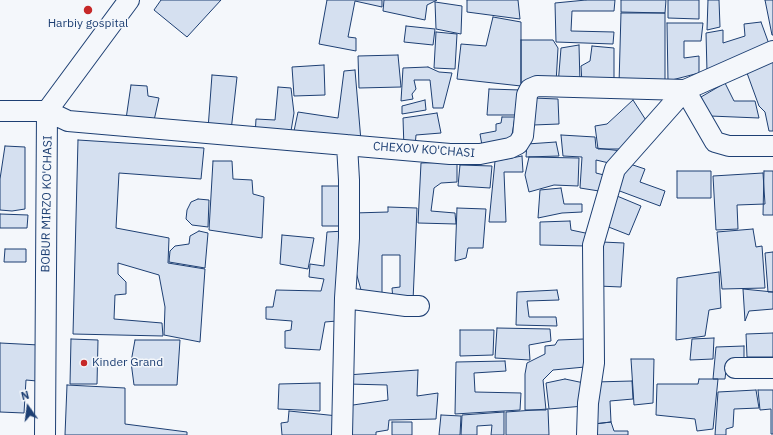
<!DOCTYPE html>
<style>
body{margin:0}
#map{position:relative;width:773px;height:435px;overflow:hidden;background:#f4f7fb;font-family:"IBM Plex Sans",sans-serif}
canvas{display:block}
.north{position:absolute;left:8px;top:387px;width:40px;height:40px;-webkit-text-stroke:3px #f4f7fb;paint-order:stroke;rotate:346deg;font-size:11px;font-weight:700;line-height:16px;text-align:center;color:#1d3f73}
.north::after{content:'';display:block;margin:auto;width:14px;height:18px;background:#1d3f73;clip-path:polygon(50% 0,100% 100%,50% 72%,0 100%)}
</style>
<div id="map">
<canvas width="773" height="435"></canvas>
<div class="north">N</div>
</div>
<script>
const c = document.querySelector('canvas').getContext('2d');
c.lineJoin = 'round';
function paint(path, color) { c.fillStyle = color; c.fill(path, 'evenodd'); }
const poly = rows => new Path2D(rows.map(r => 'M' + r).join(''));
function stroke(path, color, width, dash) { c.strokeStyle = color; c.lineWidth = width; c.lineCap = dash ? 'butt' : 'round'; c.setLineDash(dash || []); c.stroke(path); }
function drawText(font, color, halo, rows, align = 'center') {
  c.font = font + ' "IBM Plex Sans",sans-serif'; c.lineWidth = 3; c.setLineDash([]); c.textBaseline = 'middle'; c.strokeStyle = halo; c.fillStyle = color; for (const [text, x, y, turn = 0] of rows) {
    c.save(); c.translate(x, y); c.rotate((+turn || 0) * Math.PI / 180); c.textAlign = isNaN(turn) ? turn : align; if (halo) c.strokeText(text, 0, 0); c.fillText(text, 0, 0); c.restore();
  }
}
const building = poly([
 [161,0,221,0,187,37,154,10,161,0],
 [327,0,382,0,382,7,355,1,348,37,356,38,356,51,319,44,327,0],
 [384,0,437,0,427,5,425,20,383,11,384,0],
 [467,0,518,0,520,19,467,12,467,0],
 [586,0,615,0,614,11,572,11,571,31,614,32,613,44,556,42,555,3,586,0],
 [621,0,666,0,665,13,621,12,621,0],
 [668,0,699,0,699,19,668,18,668,0],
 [708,0,719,0,720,27,707,30,708,0],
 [765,0,773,0,773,35,772,35,765,0],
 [435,2,462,6,461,34,436,29,435,2],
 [621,13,665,13,665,84,619,84,621,13],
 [493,17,521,22,521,86,457,79,461,44,486,46,493,17],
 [761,22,769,44,707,72,706,33,723,30,723,43,745,36,744,24,761,22],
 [667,23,703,23,701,41,684,41,684,58,699,56,699,73,668,81,667,23],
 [406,26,435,29,433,45,404,42,406,26],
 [436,32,457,34,455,69,434,68,436,32],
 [521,40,553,40,558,48,556,83,521,83,521,40],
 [579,45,580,83,558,85,561,48,579,45],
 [592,46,614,48,614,84,582,84,581,66,590,61,592,46],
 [398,55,401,87,359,88,358,56,398,55],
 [773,61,773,131,769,131,765,112,759,106,747,73,773,61],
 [324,65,325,95,294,96,292,67,324,65],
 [428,67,439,72,452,73,443,108,433,108,430,80,414,80,416,89,412,94,413,99,401,101,403,68,428,67],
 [355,70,361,141,294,131,298,112,338,118,344,71,355,70],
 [212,75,237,77,231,131,208,129,212,75],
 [725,83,734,101,755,101,759,118,710,116,701,97,725,83],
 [131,85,147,86,148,96,159,98,153,125,126,119,131,85],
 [278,87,291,88,294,113,290,137,255,136,256,119,275,120,278,87],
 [489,89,520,90,517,115,487,115,489,89],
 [533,98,558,99,559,124,533,125,533,98],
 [425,100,426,110,402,114,402,106,425,100],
 [633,100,649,125,624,149,598,149,595,126,607,124,633,100],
 [437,113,441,133,416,135,415,147,404,149,403,118,437,113],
 [502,117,515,117,512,135,501,146,483,151,480,134,496,131,496,124,501,123,502,117],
 [561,135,595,137,596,148,622,151,609,163,596,160,596,173,604,175,599,191,580,188,582,157,563,156,561,135],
 [78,140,204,148,201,179,119,173,116,228,169,238,168,263,205,269,200,342,164,335,165,307,159,275,118,263,118,274,126,282,126,294,115,295,114,319,162,323,163,336,73,334,78,140],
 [556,142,559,156,526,157,527,144,556,142],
 [5,146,25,147,25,209,12,211,0,210,0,179,5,146],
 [522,156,523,172,504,172,506,222,489,222,495,161,522,156],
 [529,157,579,158,578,186,554,185,529,192,525,175,529,157],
 [213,161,232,161,233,179,252,180,253,194,264,197,262,238,209,230,213,161],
 [457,162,457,182,441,183,434,188,431,211,455,213,456,224,418,223,421,163,457,162],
 [627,163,645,169,640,182,665,191,660,206,617,190,627,163],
 [460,165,492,166,490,188,458,186,460,165],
 [677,171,711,171,711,198,677,198,677,171],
 [764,171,773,171,773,215,763,215,764,171],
 [763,173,765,204,737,205,738,229,716,230,713,176,763,173],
 [322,186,340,186,340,226,322,226,322,186],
 [561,188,564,204,582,204,582,212,562,213,538,218,540,190,561,188],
 [617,196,641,206,629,235,606,226,617,196],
 [198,199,209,200,208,227,192,225,186,219,187,210,191,202,198,199],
 [388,207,417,208,413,301,393,300,392,288,400,287,400,255,382,255,382,298,363,297,354,265,354,213,388,212,388,207],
 [457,208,486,209,483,248,468,248,466,258,455,261,457,208],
 [0,214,28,215,27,228,0,228,0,214],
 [570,221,571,230,590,234,587,246,540,245,540,222,570,221],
 [753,229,756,247,762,246,765,288,722,289,717,232,753,229],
 [199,231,208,233,205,268,169,262,170,251,175,246,189,244,190,236,199,231],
 [345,231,337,321,325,322,320,350,285,348,285,331,291,330,292,321,266,319,266,307,273,307,276,290,321,291,324,279,309,277,310,264,324,266,327,232,345,231],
 [282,235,314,238,308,269,280,264,282,235],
 [602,242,624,243,621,287,598,286,602,242],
 [5,249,26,249,26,262,4,262,5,249],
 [773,252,773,292,768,292,765,253,773,252],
 [719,272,721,308,709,310,705,336,676,340,677,278,719,272],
 [743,289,773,292,773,309,749,311,745,321,743,289],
 [557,290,559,300,527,301,529,317,556,317,557,326,516,325,517,292,557,290],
 [497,328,550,329,551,341,529,345,530,360,495,358,497,328],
 [460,330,494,330,493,355,460,356,460,330],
 [773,333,773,357,747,357,746,334,773,333],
 [714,338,713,359,690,360,692,339,714,338],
 [71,339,98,340,97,384,70,384,71,339],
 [584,339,585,367,553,370,543,380,546,410,525,410,525,374,527,363,545,354,545,346,555,345,558,340,584,339],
 [135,340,180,340,177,385,134,385,131,362,135,340],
 [0,343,39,345,37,381,26,380,24,413,0,412,0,343],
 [744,346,744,359,727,361,725,379,713,379,716,347,744,346],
 [631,359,654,359,653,403,634,405,631,359],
 [505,361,506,371,474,373,475,392,521,393,520,410,455,414,456,362,505,361],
 [418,370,417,396,438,393,436,419,389,420,388,430,376,432,376,435,346,435,346,406,388,400,387,385,348,384,347,375,418,370],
 [565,379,584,383,584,406,549,409,546,383,565,379],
 [699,379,718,379,713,429,697,431,695,419,656,415,657,384,698,384,699,379],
 [632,381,633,399,610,401,611,422,594,424,595,382,632,381],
 [320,383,320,411,278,409,279,384,320,383],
 [67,385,125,388,125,424,187,432,187,435,65,435,67,385],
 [756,390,759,408,734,409,733,427,726,429,726,435,715,435,718,392,756,390],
 [758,390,773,390,773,434,771,434,771,409,760,410,758,390],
 [548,409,549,435,506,435,506,412,548,409],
 [289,411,338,416,338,435,282,435,281,423,288,422,289,411],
 [504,412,504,435,491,435,492,425,477,426,477,435,461,435,462,415,504,412],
 [441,415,461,416,460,435,439,435,441,415],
 [392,422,412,422,412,435,392,435,392,422],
 [611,422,614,431,628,431,628,435,594,435,594,424,611,422]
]);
const minor = poly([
 [685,90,715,142,729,146,773,146],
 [0,111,47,111,68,121,450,154,480,154,510,148,518,144,523,136,527,95,530,89,537,86,685,90,773,51],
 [345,298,406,306,419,306],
 [735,368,773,368],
 [45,435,47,111,129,0],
 [342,435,345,298,349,238,349,180,347,145],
 [587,435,588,403,594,363,593,245,615,169,685,90]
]);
const markers = [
 [88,10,5,"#c62828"],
 [84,363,4,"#c62828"]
];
const poiNames = [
 ["Harbiy gospital",88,24],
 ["Kinder Grand",92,363,"left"]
];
const streetNames = [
 ["CHEXOV KO'CHASI",424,150,4],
 ["BOBUR MIRZO KO'CHASI",47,204,-89]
];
paint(building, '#d5e0f0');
stroke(building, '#1d3f73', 1);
stroke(minor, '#1d3f73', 22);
stroke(minor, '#f4f7fb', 20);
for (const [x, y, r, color] of markers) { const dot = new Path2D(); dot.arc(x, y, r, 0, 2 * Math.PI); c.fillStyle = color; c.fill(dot); stroke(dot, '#f4f7fb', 1.5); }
drawText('12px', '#1d3f73', '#f4f7fb', poiNames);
drawText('12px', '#1d3f73', '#f4f7fb', streetNames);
</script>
